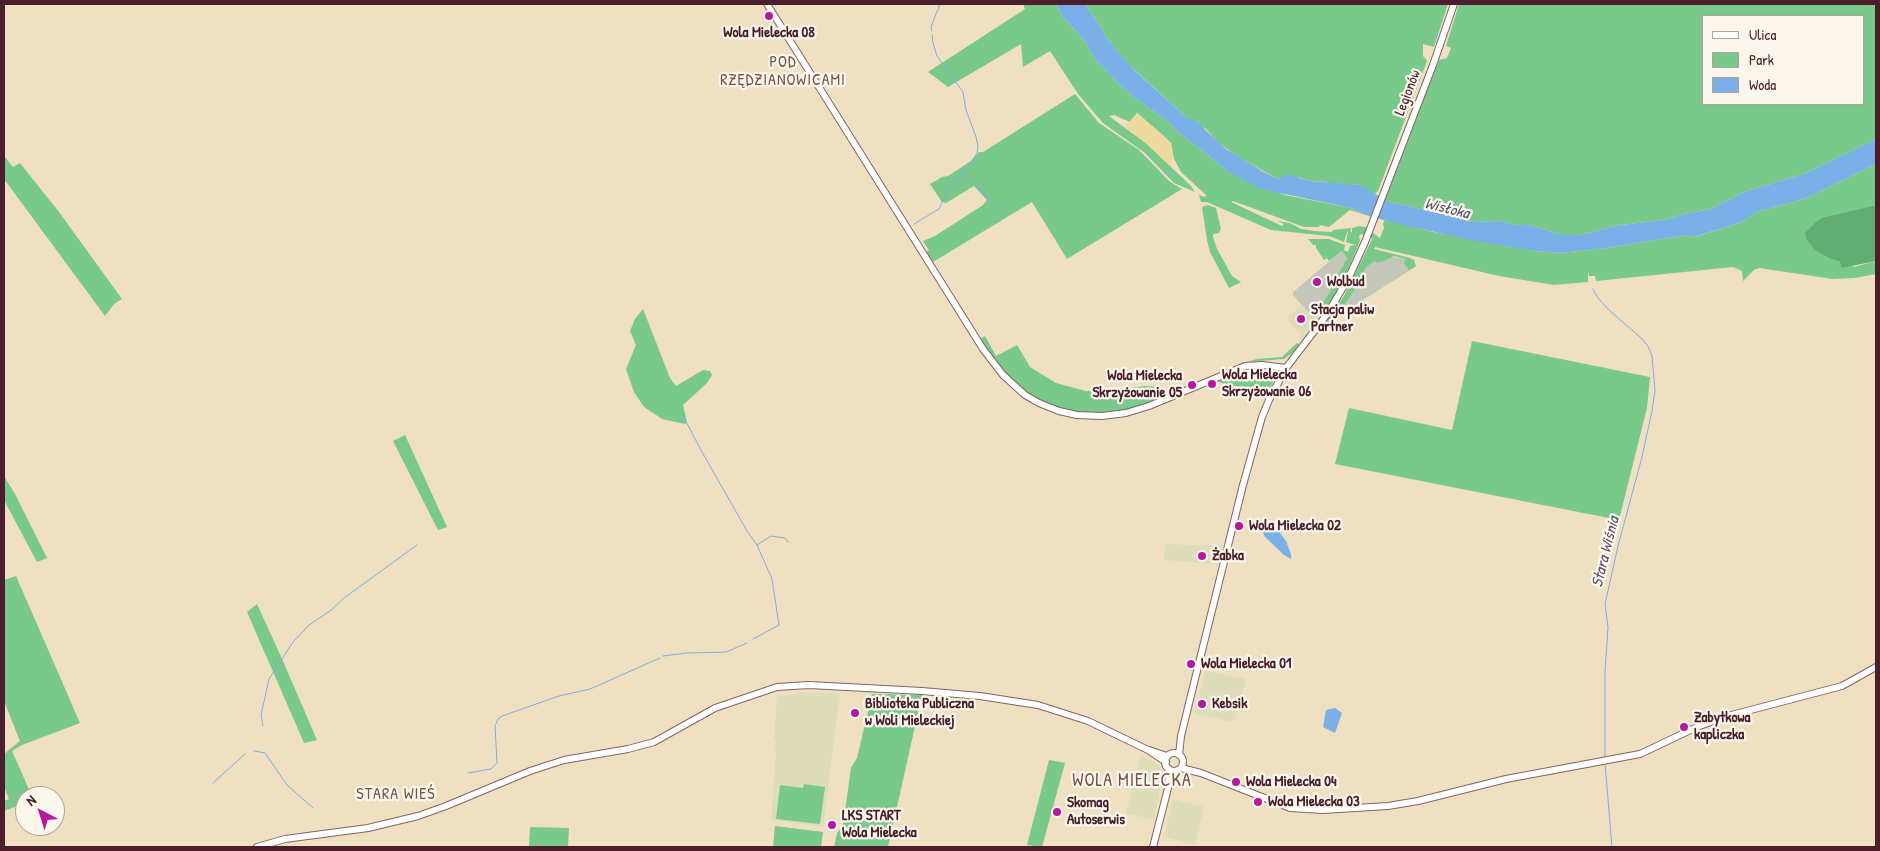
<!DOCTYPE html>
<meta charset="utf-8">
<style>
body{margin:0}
#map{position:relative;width:1880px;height:851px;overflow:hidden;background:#efe0c1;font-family:"Patrick Hand",sans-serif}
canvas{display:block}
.frame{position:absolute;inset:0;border:5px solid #4a1f2b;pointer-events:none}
.legend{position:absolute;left:1702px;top:15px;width:162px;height:90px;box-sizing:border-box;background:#fbf7ec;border:1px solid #b4a19f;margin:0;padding:6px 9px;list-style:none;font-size:15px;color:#4a1f2b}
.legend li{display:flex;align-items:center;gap:10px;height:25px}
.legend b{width:25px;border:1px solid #b4a19f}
.north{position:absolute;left:15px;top:786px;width:50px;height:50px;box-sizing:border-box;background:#fbf7ec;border:1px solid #b4a19f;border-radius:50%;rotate:320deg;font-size:14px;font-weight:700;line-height:20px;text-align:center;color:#4a1f2b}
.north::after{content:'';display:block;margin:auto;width:18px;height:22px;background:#b5179e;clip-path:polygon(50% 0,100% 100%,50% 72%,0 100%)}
</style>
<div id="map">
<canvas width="1880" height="851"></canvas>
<div class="frame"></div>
<ul class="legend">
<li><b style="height:6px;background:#fff"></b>Ulica</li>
<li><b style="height:14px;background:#79c98a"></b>Park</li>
<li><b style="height:14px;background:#7bafe8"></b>Woda</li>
</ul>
<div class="north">N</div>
</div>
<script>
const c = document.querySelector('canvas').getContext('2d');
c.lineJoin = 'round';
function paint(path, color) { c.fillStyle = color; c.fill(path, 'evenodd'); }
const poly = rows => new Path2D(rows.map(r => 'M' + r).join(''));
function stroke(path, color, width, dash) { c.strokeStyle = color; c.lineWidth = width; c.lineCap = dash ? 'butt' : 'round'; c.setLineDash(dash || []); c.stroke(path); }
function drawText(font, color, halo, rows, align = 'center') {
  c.font = font + ' "Patrick Hand",sans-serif'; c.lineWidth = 4.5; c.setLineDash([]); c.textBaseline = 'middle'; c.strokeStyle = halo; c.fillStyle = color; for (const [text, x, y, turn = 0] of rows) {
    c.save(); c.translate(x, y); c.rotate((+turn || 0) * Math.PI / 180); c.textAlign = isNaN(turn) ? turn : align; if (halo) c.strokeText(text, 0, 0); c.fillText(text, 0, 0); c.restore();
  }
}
const built = poly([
 [1302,305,1312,315,1316,311,1324,311,1302,342,1299,330,1294,328,1287,318],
 [1165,544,1223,546,1218,564,1164,560],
 [1206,671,1246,679,1235,720,1231,722,1194,713],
 [796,692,840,693,823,827,771,820,776,753,775,752,776,741,774,741,777,696,795,694],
 [1141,755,1158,765,1163,774,1154,820,1126,813],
 [1173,799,1204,807,1195,845,1164,837]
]);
const industrial = poly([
 [1342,251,1347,258,1336,281,1321,305,1312,316,1293,295,1293,292],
 [1371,253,1406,259,1414,267,1341,314,1339,311]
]);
const green = poly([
 [1023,4,1056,4,1063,17,1085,41,1095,59,1120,85,1132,96,1169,122,1178,132,1222,166,1225,170,1285,195,1351,208,1369,216,1350,210,1329,227,1320,225,1319,227,1304,227,1233,201,1231,202,1282,226,1284,224,1277,221,1290,223,1301,229,1315,231,1332,232,1333,230,1351,228,1350,231,1352,233,1352,228,1359,226,1365,227,1380,238,1384,228,1383,224,1385,219,1433,232,1536,251,1560,253,1607,248,1686,235,1695,237,1742,222,1756,212,1804,199,1876,164,1876,205,1824,217,1831,259,1854,267,1876,261,1876,274,1855,278,1833,279,1759,268,1754,270,1743,281,1742,271,1733,267,1596,281,1595,276,1589,276,1588,271,1588,282,1554,285,1499,276,1375,247,1374,249,1410,258,1414,260,1416,266,1341,314,1409,270,1404,263,1406,259,1394,256,1382,262,1380,261,1379,263,1374,261,1366,267,1356,288,1344,305,1316,335,1344,296,1372,239,1371,237,1361,234,1359,236,1360,241,1340,288,1326,309,1318,312,1316,311,1329,293,1347,258,1342,251,1329,261,1327,258,1324,260,1316,248,1316,245,1313,245,1308,239,1329,239,1345,245,1344,250,1348,252,1350,246,1355,245,1346,242,1348,231,1347,232,1344,242,1329,236,1271,230,1207,202,1201,202,1199,195,1205,197,1206,195,1181,172,1174,159,1171,143,1137,113,1130,122,1114,115,1109,116,1148,145,1191,186,1195,192,1174,183,1145,153,1103,123,1078,94,1050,51,1023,67,1021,44,948,87,928,72,1025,9],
 [1085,4,1448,4,1434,47,1423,44,1423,56,1427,61,1378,191,1374,195,1360,185,1328,183,1327,182,1310,181,1298,177,1278,179,1238,157,1219,143,1206,129,1188,119,1127,63,1107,39,1100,26],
 [1459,4,1876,4,1876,139,1804,174,1744,192,1711,209,1685,214,1664,220,1620,225,1580,235,1563,235,1529,225,1516,225,1500,221,1470,222,1462,218,1389,202,1385,200,1439,60,1447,58,1451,48,1446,46],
 [1704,16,1864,16,1864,104,1704,104],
 [1075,94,1099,123,1139,150,1170,182,1182,189,1067,259,1032,202,933,262,926,252,929,250,923,241,935,236,983,205,987,200,974,186,946,203,942,202,930,184,942,177,948,176,971,161,979,152,983,152],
 [4,156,13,167,20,163,59,212,122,299,114,304,105,316,4,179],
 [1208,205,1216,208,1221,229,1219,233,1213,234,1213,237,1217,249,1232,276,1241,282,1229,288,1210,252,1207,240,1202,207],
 [643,309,670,378,676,386,703,370,710,371,712,375,707,383,683,405,687,422,685,424,662,419,644,407,634,392,626,369,636,345,630,331,635,319],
 [985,336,996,356,1017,345,1030,367,1056,383,1086,391,1116,390,1145,386,1161,387,1162,392,1167,392,1169,396,1127,410,1103,413,1079,412,1060,408,1037,400,1026,392,1005,374,980,339],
 [1472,341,1650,377,1647,408,1619,520,1335,464,1349,408,1452,430],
 [1297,343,1299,344,1298,346,1292,353,1284,359,1247,362,1257,359,1282,357],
 [1259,369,1272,371,1276,376,1267,394,1227,384,1225,391,1223,391,1225,384,1219,382,1219,381,1239,372],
 [405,435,447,527,438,530,393,441],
 [4,476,15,494,47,558,37,562,4,500],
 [16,576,80,723,22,745,12,751,32,796,25,796,25,803,4,811,4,801,9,799,4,787,4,754,20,741,4,701,4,580],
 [257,604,283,661,317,740,304,743,247,612],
 [872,694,922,695,888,847,834,847,837,833,843,826,851,768,857,758],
 [1049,760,1065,763,1042,847,1027,845],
 [804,784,825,787,820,824,776,819,780,785,803,788],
 [775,826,823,832,821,847,773,847],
 [530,827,569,828,568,847,529,847]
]);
const forest = poly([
 [1876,205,1876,261,1842,268,1840,262,1831,259,1815,250,1806,239,1805,233,1816,222,1824,217]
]);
const sand = poly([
 [1137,113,1163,135,1171,143,1174,159,1169,165,1148,145,1125,127]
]);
const water = poly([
 [1056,4,1085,4,1100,26,1107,39,1133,69,1188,119,1195,120,1226,149,1262,171,1278,179,1287,174,1310,181,1360,185,1389,202,1462,218,1470,222,1500,221,1516,225,1529,225,1563,235,1580,235,1620,225,1664,220,1685,214,1711,209,1744,192,1804,174,1876,139,1876,164,1804,199,1756,212,1742,222,1694,237,1686,235,1607,248,1560,253,1536,251,1470,240,1395,223,1369,216,1351,208,1261,189,1225,170,1222,166,1178,132,1169,122,1132,96,1120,85,1095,59,1085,41,1063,17],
 [1269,524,1275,526,1286,541,1291,554,1291,559,1284,555,1264,536,1263,529],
 [1335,708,1342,713,1335,733,1323,727,1326,710]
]);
const stream = poly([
 [932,31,931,27,940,4],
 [966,169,965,175,967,178,979,187,999,210,1000,214],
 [914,224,939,209,947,192,971,163,977,153,978,146,976,137,966,110,963,92,937,56,933,43,932,35],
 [1593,289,1598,298,1610,311,1640,337,1648,346,1652,356,1655,391,1652,411,1642,457,1618,546,1605,604,1608,628,1605,672,1605,757],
 [680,410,702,452,747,531,757,545,772,579,779,625,753,639],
 [757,545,771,536,785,538,788,542],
 [663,656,687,653,726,652,747,643],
 [263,726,261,715,269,679,293,642,309,625,330,611,344,598,417,545],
 [254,751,265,753,287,785,313,808],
 [1605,763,1612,847],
 [468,773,491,769,497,763,495,726,498,719,502,716,559,696,590,689,660,658],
 [213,783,245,754]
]);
const secondary = poly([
 [767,4,983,349,1003,375,1025,395,1039,403,1059,411,1077,415,1102,416,1126,413,1149,406,1245,366,1262,365,1286,368],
 [1149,750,1167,756],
 '1165 762a9 9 0 1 1 18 0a9 9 0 1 1-18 0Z',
 [1179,755,1181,736,1196,675,1243,485,1262,417,1269,400,1286,368,1328,313,1349,277,1365,242,1433,65,1454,4],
 [1181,768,1201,773,1290,808,1323,810,1388,806,1418,801,1506,779,1640,754,1697,727,1724,717,1842,686,1876,667],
 [257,847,285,839,368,828,418,816,446,806,530,771,564,760,628,749,654,742,715,708,777,687,809,685,922,691,980,696,1038,705,1088,721,1148,750,1166,762],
 [1153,847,1168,788,1169,769]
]);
const markers = [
 [769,16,5,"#b5179e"],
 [1317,282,5,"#b5179e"],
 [1301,319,5,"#b5179e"],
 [1212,384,5,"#b5179e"],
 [1192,385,5,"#b5179e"],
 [1239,526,5,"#b5179e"],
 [1202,556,5,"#b5179e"],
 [1191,664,5,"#b5179e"],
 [1202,704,5,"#b5179e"],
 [855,713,5,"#b5179e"],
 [1684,727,5,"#b5179e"],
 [1236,782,5,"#b5179e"],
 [1258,802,5,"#b5179e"],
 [1057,812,5,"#b5179e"],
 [832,825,5,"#b5179e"]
];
const poiNames = [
 ["Wola Mielecka 08",769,33,"center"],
 ["Wolbud",1327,282],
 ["Stacja paliw",1311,310],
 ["Partner",1311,327],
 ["Wola Mielecka",1222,375],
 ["Skrzyżowanie 06",1222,392],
 ["Wola Mielecka",1182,376,"right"],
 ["Skrzyżowanie 05",1182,393,"right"],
 ["Wola Mielecka 02",1249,526],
 ["Żabka",1212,556],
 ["Wola Mielecka 01",1201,664],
 ["Biblioteka Publiczna",865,704],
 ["w Woli Mieleckiej",865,721],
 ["Kebsik",1212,704],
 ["Zabytkowa",1694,718],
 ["kapliczka",1694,735],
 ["Wola Mielecka 04",1246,782],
 ["Wola Mielecka 03",1268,802],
 ["Skomag",1067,803],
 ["Autoserwis",1067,820],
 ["LKS START",842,816],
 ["Wola Mielecka",842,833]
];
const streetNames = [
 ["Legionów",1408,93,-69]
];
const neighbourhoodNames = [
 ["POD",783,63],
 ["RZĘDZIANOWICAMI",783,81],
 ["STARA WIEŚ",396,795]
];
const waterNames = [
 ["Wisłoka",1447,209,14],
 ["Stara Wiśnia",1606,552,-76]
];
const quarterNames = [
 ["WOLA MIELECKA",1132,781]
];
paint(built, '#deddbb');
paint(industrial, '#c3c6b9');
paint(green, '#79c98a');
paint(forest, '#62ad76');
paint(sand, '#eeda9e');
paint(water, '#7bafe8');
stroke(stream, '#7bafe8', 1);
stroke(secondary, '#846360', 8);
stroke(secondary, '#fff', 6);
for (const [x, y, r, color] of markers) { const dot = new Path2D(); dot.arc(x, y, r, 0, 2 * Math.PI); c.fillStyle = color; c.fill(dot); stroke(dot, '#fbf7ec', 2); }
drawText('bold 15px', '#4a1f2b', '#fbf7ec', poiNames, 'left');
drawText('15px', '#4a1f2b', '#fbf7ec', streetNames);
c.letterSpacing = '1px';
drawText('16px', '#795149', '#fbf7ec', neighbourhoodNames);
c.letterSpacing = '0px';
drawText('italic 16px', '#5b516d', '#fbf7ec', waterNames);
c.letterSpacing = '1px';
drawText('18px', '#795149', '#fbf7ec', quarterNames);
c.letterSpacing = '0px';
</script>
